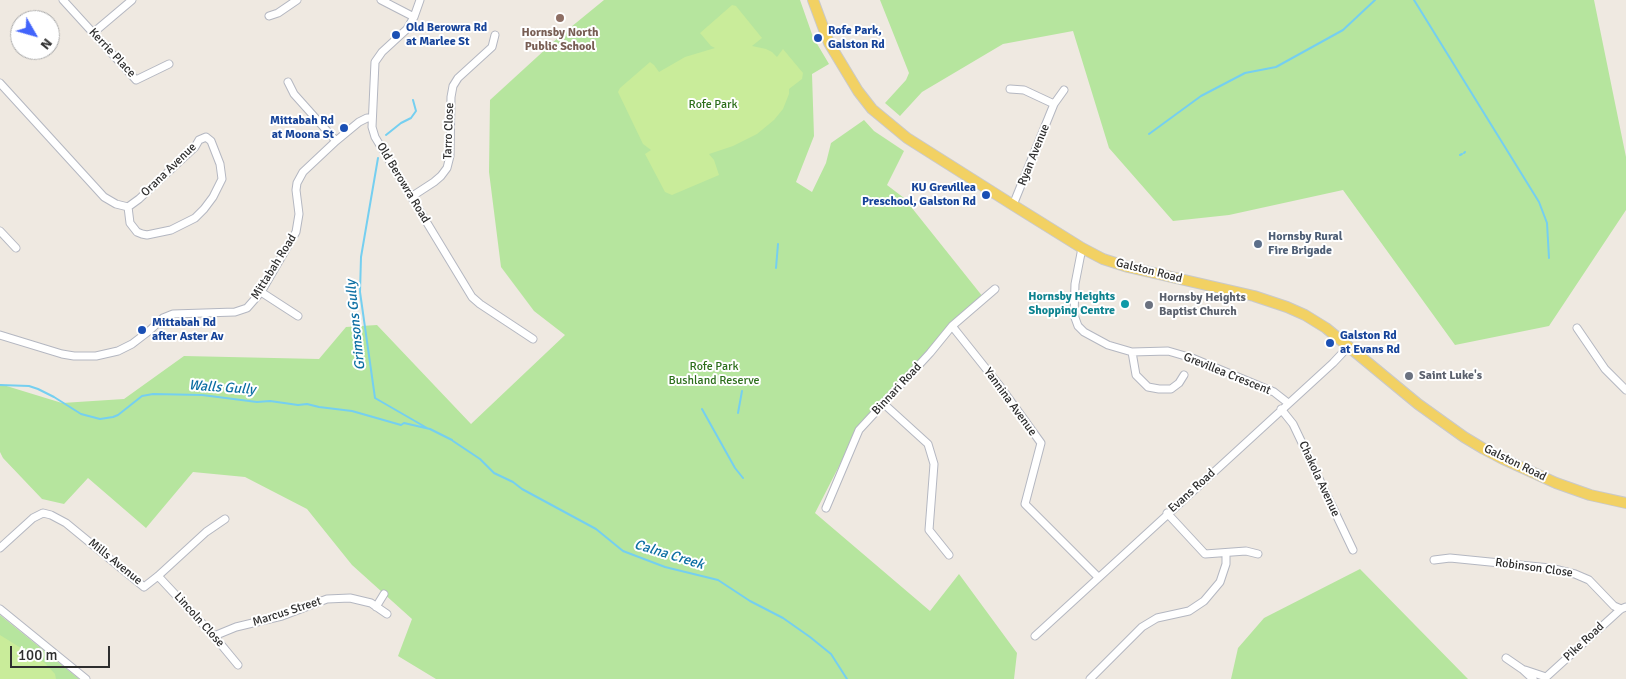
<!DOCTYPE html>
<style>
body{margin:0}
#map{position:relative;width:1626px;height:679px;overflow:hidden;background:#efe9e1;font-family:Signika,sans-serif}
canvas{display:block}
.north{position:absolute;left:10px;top:10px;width:50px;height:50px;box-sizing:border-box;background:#fff;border:1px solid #ababab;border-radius:50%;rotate:128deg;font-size:14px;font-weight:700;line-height:20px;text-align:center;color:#2e2e2e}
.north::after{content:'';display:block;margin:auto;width:18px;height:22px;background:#4264fb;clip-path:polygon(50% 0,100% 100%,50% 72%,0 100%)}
.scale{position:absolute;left:10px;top:646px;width:100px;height:22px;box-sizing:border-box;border:2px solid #2e2e2e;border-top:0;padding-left:6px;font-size:15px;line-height:18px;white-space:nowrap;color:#2e2e2e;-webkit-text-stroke:4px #fff;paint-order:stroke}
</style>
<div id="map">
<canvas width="1626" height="679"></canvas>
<div class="north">N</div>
<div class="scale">100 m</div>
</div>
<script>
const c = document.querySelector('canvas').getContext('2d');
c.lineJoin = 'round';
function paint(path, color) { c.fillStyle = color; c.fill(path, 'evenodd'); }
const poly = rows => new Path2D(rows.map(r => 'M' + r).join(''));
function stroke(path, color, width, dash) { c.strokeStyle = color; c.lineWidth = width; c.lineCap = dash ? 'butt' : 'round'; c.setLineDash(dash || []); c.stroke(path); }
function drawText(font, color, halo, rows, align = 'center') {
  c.font = font + ' Signika,sans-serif'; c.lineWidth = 4; c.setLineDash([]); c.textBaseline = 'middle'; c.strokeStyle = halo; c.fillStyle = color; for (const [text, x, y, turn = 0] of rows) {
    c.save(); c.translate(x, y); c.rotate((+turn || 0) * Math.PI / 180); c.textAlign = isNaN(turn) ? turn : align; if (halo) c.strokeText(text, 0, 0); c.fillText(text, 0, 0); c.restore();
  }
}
const green = poly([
 [604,0,800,0,813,37,829,64,812,74,814,136,796,182,812,192,826,163,831,143,864,120,874,131,904,151,887,185,904,198,983,297,858,429,815,513,930,611,959,574,1017,653,1014,679,436,679,398,656,412,619,352,565,307,509,245,477,193,472,146,528,88,478,64,504,42,499,3,458,0,452,0,384,62,403,124,399,184,356,319,359,346,327,377,325,471,424,565,335,534,311,501,267,489,172,490,100,560,36],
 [880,0,1594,0,1626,157,1626,210,1549,326,1455,345,1343,190,1229,215,1173,221,1109,148,1073,31,1003,44,922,92,900,116,885,103,906,80,909,73],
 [1360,569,1468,679,1231,679,1238,648,1264,618],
 [0,615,79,679,0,679]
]);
const pitch = poly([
 [732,5,736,6,762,38,752,46,766,49,772,52,777,57,783,49,803,73,802,79,789,89,789,94,783,109,774,120,757,134,733,146,709,154,714,160,719,175,672,195,665,192,645,154,651,150,643,144,618,92,620,88,650,62,654,65,659,72,685,57,715,48,711,46,700,33],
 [0,635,45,663,55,674,56,679,0,679]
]);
const stream = poly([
 [1414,0,1539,202,1547,223,1549,258],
 [1149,134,1201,96,1245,73,1276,67,1343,30,1375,0],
 [386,135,401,123,411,118,416,111,413,100],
 [1464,153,1465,152],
 [1460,155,1462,154],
 [378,158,361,257,360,292,375,398,427,428],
 [776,268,778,244],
 [0,385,29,386,38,389,54,397,81,414,100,419,113,417,118,415,142,396,153,394,202,395,257,402,270,401,298,405,307,404,319,407,352,411,401,425,404,423,430,429,452,440],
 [702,409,735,468,743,478],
 [738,413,742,391],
 [453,441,480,459,494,473,513,482,522,489,596,529,623,551,665,567,718,580,750,601,783,618,810,637,831,654,847,679]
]);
const minor = poly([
 [63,0,136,80,169,64],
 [381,0,414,17],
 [420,0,414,17,407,29,382,52,375,62,372,127,375,137,472,297,480,304,533,339],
 [269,16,278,13,297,0],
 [93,33,132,0],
 [288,82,294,94,336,141],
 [0,83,104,197,116,204,128,207,139,199,195,147,199,140,206,137,211,141,220,164,222,179,213,197,204,209,195,218,171,230,147,235,142,234,137,232,130,223,128,207],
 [1010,89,1024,90,1054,104,1013,205],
 [1054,104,1064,90],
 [411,197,434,182,441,176,447,168,450,156,451,97,453,86,458,78,492,47,495,35],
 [0,231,16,248],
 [1082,248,1075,284,1074,315,1078,326,1084,332,1108,345,1132,352,1168,351,1192,358,1274,392,1288,403],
 [261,292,298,316],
 [952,326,999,385,1041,443,1025,504,1098,577],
 [1577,328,1605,369,1626,390],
 [0,335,62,354,74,356,96,356,118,351,132,344,149,331,163,318,173,314,235,312,247,308,261,292,296,232,299,214,296,190,297,183,303,172,336,141,359,122,367,118,372,118],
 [1132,352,1136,375,1148,387,1159,389,1171,389,1179,383,1184,375],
 [884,404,928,444,934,464,929,530,949,555],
 [1281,409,1293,424,1353,550],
 [826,508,859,430,930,353,952,326,995,289],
 [1167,513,1205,554,1246,551,1258,554],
 [0,548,33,518,43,513,51,515,66,523,144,587,158,576,206,532,225,519],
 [1434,560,1450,558,1550,568,1575,574,1589,580,1614,606,1621,609],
 [158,576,214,636,238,665],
 [376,607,384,594],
 [0,609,86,679],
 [214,636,236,627,282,616,327,599,350,598,371,603,387,614],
 [1035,636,1333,363,1349,346],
 [1506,658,1522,669,1533,679],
 [1525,670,1546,677],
 [1090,679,1142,627,1157,618,1189,611,1204,601,1220,582,1226,564,1226,553],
 [1544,679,1621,609,1626,607]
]);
const primary = poly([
 [813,0,829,43,858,91,872,109,907,138,1013,205,1082,248,1103,259,1128,267,1254,296,1287,307,1305,315,1326,328,1418,404,1464,437,1484,449,1503,459,1556,483,1590,495,1626,503]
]);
const markers = [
 [560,18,5,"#8d6e63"],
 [396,35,5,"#1a4fb4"],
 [818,38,5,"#1a4fb4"],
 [344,128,5,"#1a4fb4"],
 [986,195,5,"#1a4fb4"],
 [1258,244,5,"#5c6f8a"],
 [1125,304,5,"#0f9aa8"],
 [1149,305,5,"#6b7280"],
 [142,330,5,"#1a4fb4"],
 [1330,343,5,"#1a4fb4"],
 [1409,376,5,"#6b7280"]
];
const transitNames = [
 ["Old Berowra Rd",406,28],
 ["at Marlee St",406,42],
 ["Rofe Park,",828,31],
 ["Galston Rd",828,45],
 ["Mittabah Rd",334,121,"right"],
 ["at Moona St",334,135,"right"],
 ["KU Grevillea",976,188,"right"],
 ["Preschool, Galston Rd",976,202,"right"],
 ["Mittabah Rd",152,323],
 ["after Aster Av",152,337],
 ["Galston Rd",1340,336],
 ["at Evans Rd",1340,350]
];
const educationNames = [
 ["Hornsby North",560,33],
 ["Public School",560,47]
];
const streetNames = [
 ["Kerrie Place",112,53,47],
 ["Tarro Close",449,131,-88],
 ["Ryan Avenue",1034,155,-68],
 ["Orana Avenue",169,170,-44],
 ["Old Berowra Road",403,183,59],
 ["Mittabah Road",274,267,-58],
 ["Galston Road",1149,271,14],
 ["Grevillea Crescent",1227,374,22],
 ["Binnari Road",897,389,-47],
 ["Yannina Avenue",1010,402,54],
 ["Galston Road",1515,463,26],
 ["Chakola Avenue",1319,479,65],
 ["Evans Road",1192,491,-42],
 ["Mills Avenue",115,562,39],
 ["Robinson Close",1534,568,8],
 ["Marcus Street",287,612,-18],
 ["Lincoln Close",199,620,48],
 ["Pike Road",1584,642,-43]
];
const parkNames = [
 ["Rofe Park",713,105],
 ["Rofe Park",714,367],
 ["Bushland Reserve",714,381]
];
const serviceNames = [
 ["Hornsby Rural",1268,237],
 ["Fire Brigade",1268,251]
];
const cultureNames = [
 ["Hornsby Heights",1115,297],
 ["Shopping Centre",1115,311]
];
const worshipNames = [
 ["Hornsby Heights",1159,298],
 ["Baptist Church",1159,312],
 ["Saint Luke's",1419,376]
];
const waterNames = [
 ["Grimsons Gully",356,325,-96],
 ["Walls Gully",222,388,4],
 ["Calna Creek",669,555,17]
];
paint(green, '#b6e59e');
paint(pitch, '#c9ec9a');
stroke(stream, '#75cff0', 2);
stroke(minor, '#b4b7c1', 9);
stroke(primary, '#c9c9c9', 12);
stroke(minor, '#fff', 7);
stroke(primary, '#f2d163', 10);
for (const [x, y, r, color] of markers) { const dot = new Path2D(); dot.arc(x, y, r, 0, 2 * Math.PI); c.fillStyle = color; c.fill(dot); stroke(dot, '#fff', 2); }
drawText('bold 12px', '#164399', '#fff', transitNames, 'left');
drawText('bold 12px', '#785e54', '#fff', educationNames);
drawText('12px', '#2e2e2e', '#fff', streetNames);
drawText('12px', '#2c6e1b', '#fff', parkNames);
drawText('bold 12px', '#4e5e75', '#fff', serviceNames, 'left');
drawText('bold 12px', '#0d838f', '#fff', cultureNames, 'right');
drawText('bold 12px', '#5b616d', '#fff', worshipNames, 'left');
drawText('italic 14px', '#0d6fa3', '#fff', waterNames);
</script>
